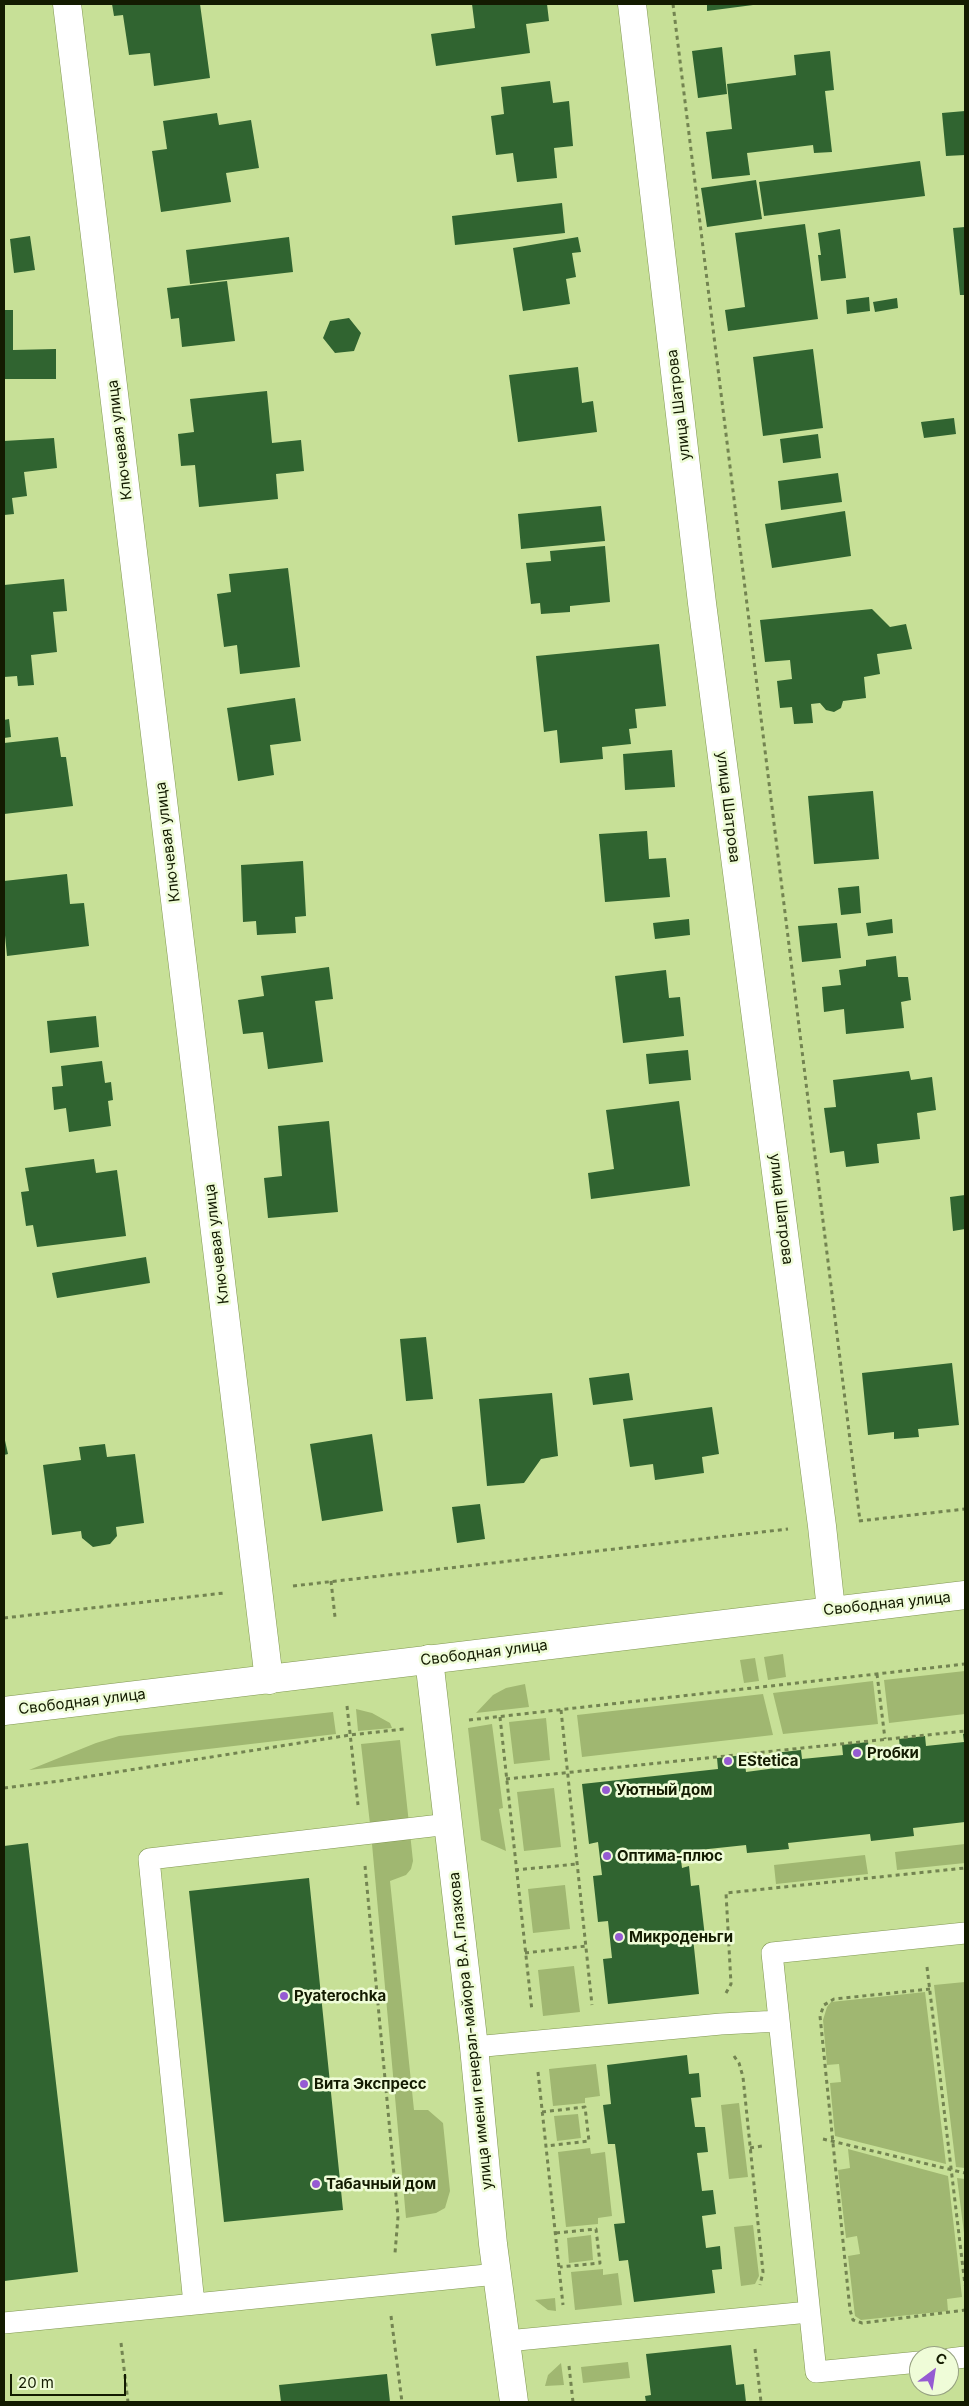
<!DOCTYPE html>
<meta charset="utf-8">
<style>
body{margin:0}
#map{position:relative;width:969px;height:2406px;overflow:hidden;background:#c7e097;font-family:Inter,sans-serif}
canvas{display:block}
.frame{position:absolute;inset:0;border:5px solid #131b01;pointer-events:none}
.north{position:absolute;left:909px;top:2346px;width:50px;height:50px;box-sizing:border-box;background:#effcd8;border:1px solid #97a282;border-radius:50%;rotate:31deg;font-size:14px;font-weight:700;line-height:20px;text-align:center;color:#131b01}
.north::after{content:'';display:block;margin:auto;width:18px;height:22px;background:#955bd2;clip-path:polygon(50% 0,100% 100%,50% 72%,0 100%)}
.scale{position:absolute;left:10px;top:2374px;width:116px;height:22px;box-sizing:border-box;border:2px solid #131b01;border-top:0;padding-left:6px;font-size:15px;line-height:18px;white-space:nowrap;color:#131b01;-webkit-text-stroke:4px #effcd8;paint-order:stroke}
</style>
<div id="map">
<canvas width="969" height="2406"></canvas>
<div class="frame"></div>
<div class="north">С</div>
<div class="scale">20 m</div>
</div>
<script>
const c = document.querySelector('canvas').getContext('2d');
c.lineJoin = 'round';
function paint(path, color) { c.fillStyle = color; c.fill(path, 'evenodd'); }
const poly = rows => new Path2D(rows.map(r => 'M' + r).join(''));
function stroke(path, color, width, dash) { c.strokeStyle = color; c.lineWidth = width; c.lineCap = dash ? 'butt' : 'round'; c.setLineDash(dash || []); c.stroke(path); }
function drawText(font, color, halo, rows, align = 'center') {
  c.font = font + ' Inter,sans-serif'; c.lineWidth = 5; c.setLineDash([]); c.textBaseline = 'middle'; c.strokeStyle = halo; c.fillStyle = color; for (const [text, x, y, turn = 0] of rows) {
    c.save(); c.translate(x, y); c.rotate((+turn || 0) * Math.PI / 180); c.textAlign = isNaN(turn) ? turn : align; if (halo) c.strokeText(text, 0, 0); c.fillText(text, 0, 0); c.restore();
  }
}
const green = poly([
 [783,1654,786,1677,768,1680,764,1657],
 [755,1658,759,1681,744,1683,740,1660],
 [965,1671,965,1714,889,1723,884,1680],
 [873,1681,878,1724,783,1734,773,1693],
 [525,1684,529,1707,476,1713,493,1695,506,1688],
 [763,1694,773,1735,582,1757,577,1715],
 [356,1709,372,1713,390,1723,392,1728,358,1731],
 [333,1712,336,1734,29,1770,96,1743,119,1736],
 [546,1718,550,1760,514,1764,509,1722],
 [492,1724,503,1808,499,1809,506,1851,481,1840,468,1728],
 [400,1740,413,1861,411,1869,406,1875,390,1881,414,2110,428,2110,443,2123,450,2191,445,2208,436,2213,406,2218,371,1833,361,1744],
 [554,1788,561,1847,524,1851,517,1792],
 [965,1844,965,1863,897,1870,895,1852],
 [865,1855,868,1874,776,1884,774,1865],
 [565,1885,570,1929,533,1933,528,1889],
 [574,1966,580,2012,543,2016,538,1970],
 [965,1982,965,2168,956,2167,934,1985],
 [925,1992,946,2164,835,2136,830,2083,841,2082,839,2064,827,2065,823,2020,827,2007,831,2002],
 [596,2064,600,2096,585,2098,585,2103,553,2106,549,2069],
 [739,2103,748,2177,729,2179,721,2105],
 [578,2114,581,2138,557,2141,554,2116],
 [590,2148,591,2154,605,2152,612,2216,598,2218,598,2224,566,2227,558,2152],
 [848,2149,948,2176,962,2297,947,2299,948,2311,861,2320,855,2316,848,2256,860,2254,857,2236,846,2238,838,2170,850,2168],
 [957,2178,965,2179,965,2241],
 [753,2225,759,2276,755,2284,741,2286,734,2227],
 [591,2235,593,2260,569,2263,567,2238],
 [603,2269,603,2275,618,2273,622,2305,575,2310,571,2272],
 [555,2298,556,2311,548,2310,535,2300],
 [628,2362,630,2378,583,2383,581,2367],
 [561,2363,564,2385,545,2386,548,2375]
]);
const building = poly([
 [112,4,200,4,210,78,154,86,150,53,129,55,123,15,114,16],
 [472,4,547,4,549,21,526,24,530,53,436,66,431,34,475,28],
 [707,4,753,4,753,5,707,11],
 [722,47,727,94,698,98,692,51],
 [830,51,834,90,825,91,832,152,814,153,813,145,747,153,750,175,712,179,706,132,732,129,727,84,796,75,794,55],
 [550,81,553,103,569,101,573,146,554,148,557,178,517,182,513,153,496,155,491,116,504,114,501,87],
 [965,111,965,155,946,156,942,113],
 [217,113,219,125,251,120,259,168,226,173,231,202,161,212,152,151,167,149,163,121],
 [920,161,925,196,764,216,759,182],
 [756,180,762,219,707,227,701,188],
 [562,203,565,233,455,245,452,216],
 [805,224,818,319,728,331,725,310,745,307,735,233],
 [965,227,965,295,960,295,953,228],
 [840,229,846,278,821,281,818,255,821,255,818,233],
 [30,236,35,270,14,273,10,239],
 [289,237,293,272,190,284,186,250],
 [578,237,581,252,572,253,576,277,566,279,570,304,523,311,513,248],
 [227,281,235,341,182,347,179,318,171,319,167,288],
 [869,297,870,311,847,314,846,300],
 [897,298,898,308,875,312,873,302],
 [4,310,13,310,13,350,56,349,56,379,4,379],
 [349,318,361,333,354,351,335,353,323,338,330,321],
 [813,349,823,428,763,436,753,357],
 [578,367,582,403,593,401,597,432,518,442,509,375],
 [267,391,272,443,301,440,304,471,276,474,278,499,199,507,195,465,181,466,178,434,194,432,190,399],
 [954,418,956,434,924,438,921,422],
 [818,434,821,458,783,463,780,439],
 [54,438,57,468,24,472,27,496,12,498,14,514,4,515,4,441],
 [838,473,842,502,781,510,778,481],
 [601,506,605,541,521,549,518,514],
 [845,511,851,556,772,568,765,524],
 [605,546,610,602,570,606,570,612,541,614,540,603,531,604,526,563,551,561,550,551],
 [288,568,300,667,240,674,237,645,224,647,217,594,231,592,229,574],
 [64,579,67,611,53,612,57,652,31,655,34,685,18,686,17,676,4,677,4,585],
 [872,609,890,627,906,624,912,649,877,654,880,674,864,677,866,698,843,701,841,708,834,712,826,710,820,703,811,704,813,723,794,724,792,707,780,708,777,681,792,679,790,660,765,662,760,620],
 [659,644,666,706,635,709,637,728,629,729,631,744,602,747,603,759,560,763,557,730,544,732,536,656],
 [295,698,301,741,270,745,274,775,238,781,227,708],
 [9,719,11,737,4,738,4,720],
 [58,737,61,757,66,757,73,806,4,814,4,743],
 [672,750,675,787,625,790,623,754],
 [873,791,879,859,814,864,808,796],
 [647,831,649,859,666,858,670,897,605,902,599,834],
 [303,861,306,916,295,917,296,933,257,935,256,921,243,922,241,865],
 [67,874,70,904,84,903,89,946,7,956,4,925,4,881],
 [859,886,861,913,841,915,838,888],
 [689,919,690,935,655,939,653,923],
 [892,919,893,933,868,936,866,923],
 [837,923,841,958,802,962,798,926],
 [896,956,898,977,908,977,911,1000,901,1002,904,1028,846,1034,844,1009,824,1012,822,987,841,985,839,970,866,966,866,960],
 [329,967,333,999,315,1001,323,1062,268,1069,263,1032,243,1034,238,1000,264,996,261,976],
 [666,970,669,998,680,997,684,1036,623,1043,615,976],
 [96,1016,99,1047,50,1053,47,1021],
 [688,1050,691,1080,649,1084,646,1054],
 [102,1061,105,1083,111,1082,113,1100,108,1101,111,1126,69,1132,66,1108,54,1110,52,1087,63,1086,61,1066],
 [909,1071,911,1080,932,1077,936,1110,917,1113,920,1139,877,1144,879,1163,846,1167,844,1151,830,1153,824,1108,836,1107,833,1080],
 [679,1101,690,1186,591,1199,588,1173,614,1169,606,1110],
 [329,1121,338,1212,268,1218,264,1178,282,1176,278,1126],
 [94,1159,96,1173,117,1170,126,1236,37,1247,33,1225,26,1226,21,1192,29,1191,25,1168],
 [965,1195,965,1229,953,1231,950,1197],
 [146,1257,150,1283,57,1298,52,1273],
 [426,1337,433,1399,406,1401,400,1339],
 [952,1363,959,1425,918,1429,919,1437,894,1439,894,1432,868,1435,862,1373],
 [629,1373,633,1400,593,1405,589,1378],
 [552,1393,558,1456,541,1459,524,1483,487,1486,479,1399],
 [712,1407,719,1454,702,1457,704,1473,655,1480,653,1464,630,1467,623,1419],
 [372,1434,383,1511,322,1521,310,1444],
 [4,1436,8,1454,4,1455],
 [105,1444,107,1457,135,1454,144,1523,116,1527,117,1536,110,1544,93,1547,82,1538,81,1531,52,1535,43,1465,81,1460,79,1447],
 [480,1504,485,1539,457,1543,452,1507],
 [965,1733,965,1822,913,1828,914,1836,871,1841,870,1834,788,1843,789,1849,747,1853,746,1845,680,1852,682,1868,689,1866,691,1886,699,1885,705,1937,693,1938,699,1994,608,2004,603,1959,612,1958,608,1921,598,1922,593,1876,602,1875,598,1842,589,1844,582,1784,718,1769,717,1758,744,1755,746,1772,776,1768,774,1753,801,1750,802,1759,843,1755,842,1745,868,1742,870,1759,901,1756,899,1739,925,1736,926,1746,964,1742,963,1734],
 [28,1843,78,2272,4,2281,4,1846],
 [309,1878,343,2210,224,2222,189,1891],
 [687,2055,689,2074,699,2073,701,2097,691,2098,695,2127,705,2127,708,2152,697,2153,702,2191,713,2190,716,2214,702,2216,706,2248,720,2246,722,2269,712,2270,715,2293,634,2302,628,2260,619,2261,614,2224,625,2223,615,2144,608,2144,603,2105,611,2104,607,2065],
 [731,2345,736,2385,744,2384,746,2402,646,2402,645,2396,651,2395,646,2354],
 [387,2374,390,2402,281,2402,279,2385]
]);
const path = poly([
 [673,4,860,1521],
 [859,1521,965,1509],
 [331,1581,335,1617],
 [293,1586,788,1529],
 [4,1618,224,1593],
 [877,1674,885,1739],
 [347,1706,358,1805],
 [561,1710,592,2005],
 [500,1717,532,2011],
 [469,1720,965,1664],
 [506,1779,965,1731],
 [4,1788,60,1781,350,1735,404,1729],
 [365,1866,398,2217,395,2253],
 [515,1870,577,1864],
 [525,1953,586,1946],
 [927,1967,965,2285],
 [930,1989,834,1999,824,2005,820,2016,850,2310,853,2320,862,2323,965,2310],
 [726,1993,731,1984,726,1893,965,1868],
 [734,2056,739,2063,743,2077,763,2272,760,2285],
 [538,2072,563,2305],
 [542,2112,585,2107,589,2141,546,2146],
 [823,2139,965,2173],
 [750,2148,762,2146],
 [556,2233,596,2229,600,2263,560,2267],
 [391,2316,402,2402],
 [121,2343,128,2402],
 [755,2349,761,2402],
 [569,2366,573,2402]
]);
const service = poly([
 [474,2047,721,2024,779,2021],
 [194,2304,149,1859,449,1824],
 [4,2323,497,2274],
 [507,2341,809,2312],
 [949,2359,965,2357],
 [919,2362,816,2372,772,1953,965,1933]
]);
const minor = poly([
 [67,4,269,1680],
 [632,4,702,603,822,1526,831,1610],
 [429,1659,474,2047,493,2244,514,2402]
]);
const secondary = poly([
 [4,1711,965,1595]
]);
const markers = [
 [857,1753,5,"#955bd2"],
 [728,1761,5,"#955bd2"],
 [606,1790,5,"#955bd2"],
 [607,1856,5,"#955bd2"],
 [619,1937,5,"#955bd2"],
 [284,1996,5,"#955bd2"],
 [304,2084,5,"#955bd2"],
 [316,2184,5,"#955bd2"]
];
const streetNames = [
 ["улица Шатрова",679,405,-97],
 ["Ключевая улица",120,440,-97],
 ["улица Шатрова",728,807,83],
 ["Ключевая улица",168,842,-97],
 ["улица Шатрова",781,1209,83],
 ["Ключевая улица",217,1244,-97],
 ["Свободная улица",887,1604,-6],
 ["Свободная улица",484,1653,-7],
 ["Свободная улица",82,1702,-7],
 ["улица имени генерал-майора В.А.Глазкова",471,2031,-96]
];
const poiNames = [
 ["Proбки",867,1753],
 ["EStetica",738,1761],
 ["Уютный дом",616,1790],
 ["Оптима-плюс",617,1856],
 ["Микроденьги",629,1937],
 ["Pyaterochka",294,1996],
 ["Вита Экспресс",314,2084],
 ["Табачный дом",326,2184]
];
paint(green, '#a0b771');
paint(building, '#306430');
stroke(service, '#819752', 22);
stroke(minor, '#819752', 29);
stroke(secondary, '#819752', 29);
stroke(path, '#738451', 3, [4, 4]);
stroke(service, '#fff', 21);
stroke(minor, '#fff', 28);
stroke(secondary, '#fff', 28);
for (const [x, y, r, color] of markers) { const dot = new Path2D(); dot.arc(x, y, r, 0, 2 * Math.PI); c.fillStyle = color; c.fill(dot); stroke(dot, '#effcd8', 2); }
drawText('15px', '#131b01', '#effcd8', streetNames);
drawText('bold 15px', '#131b01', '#effcd8', poiNames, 'left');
</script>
